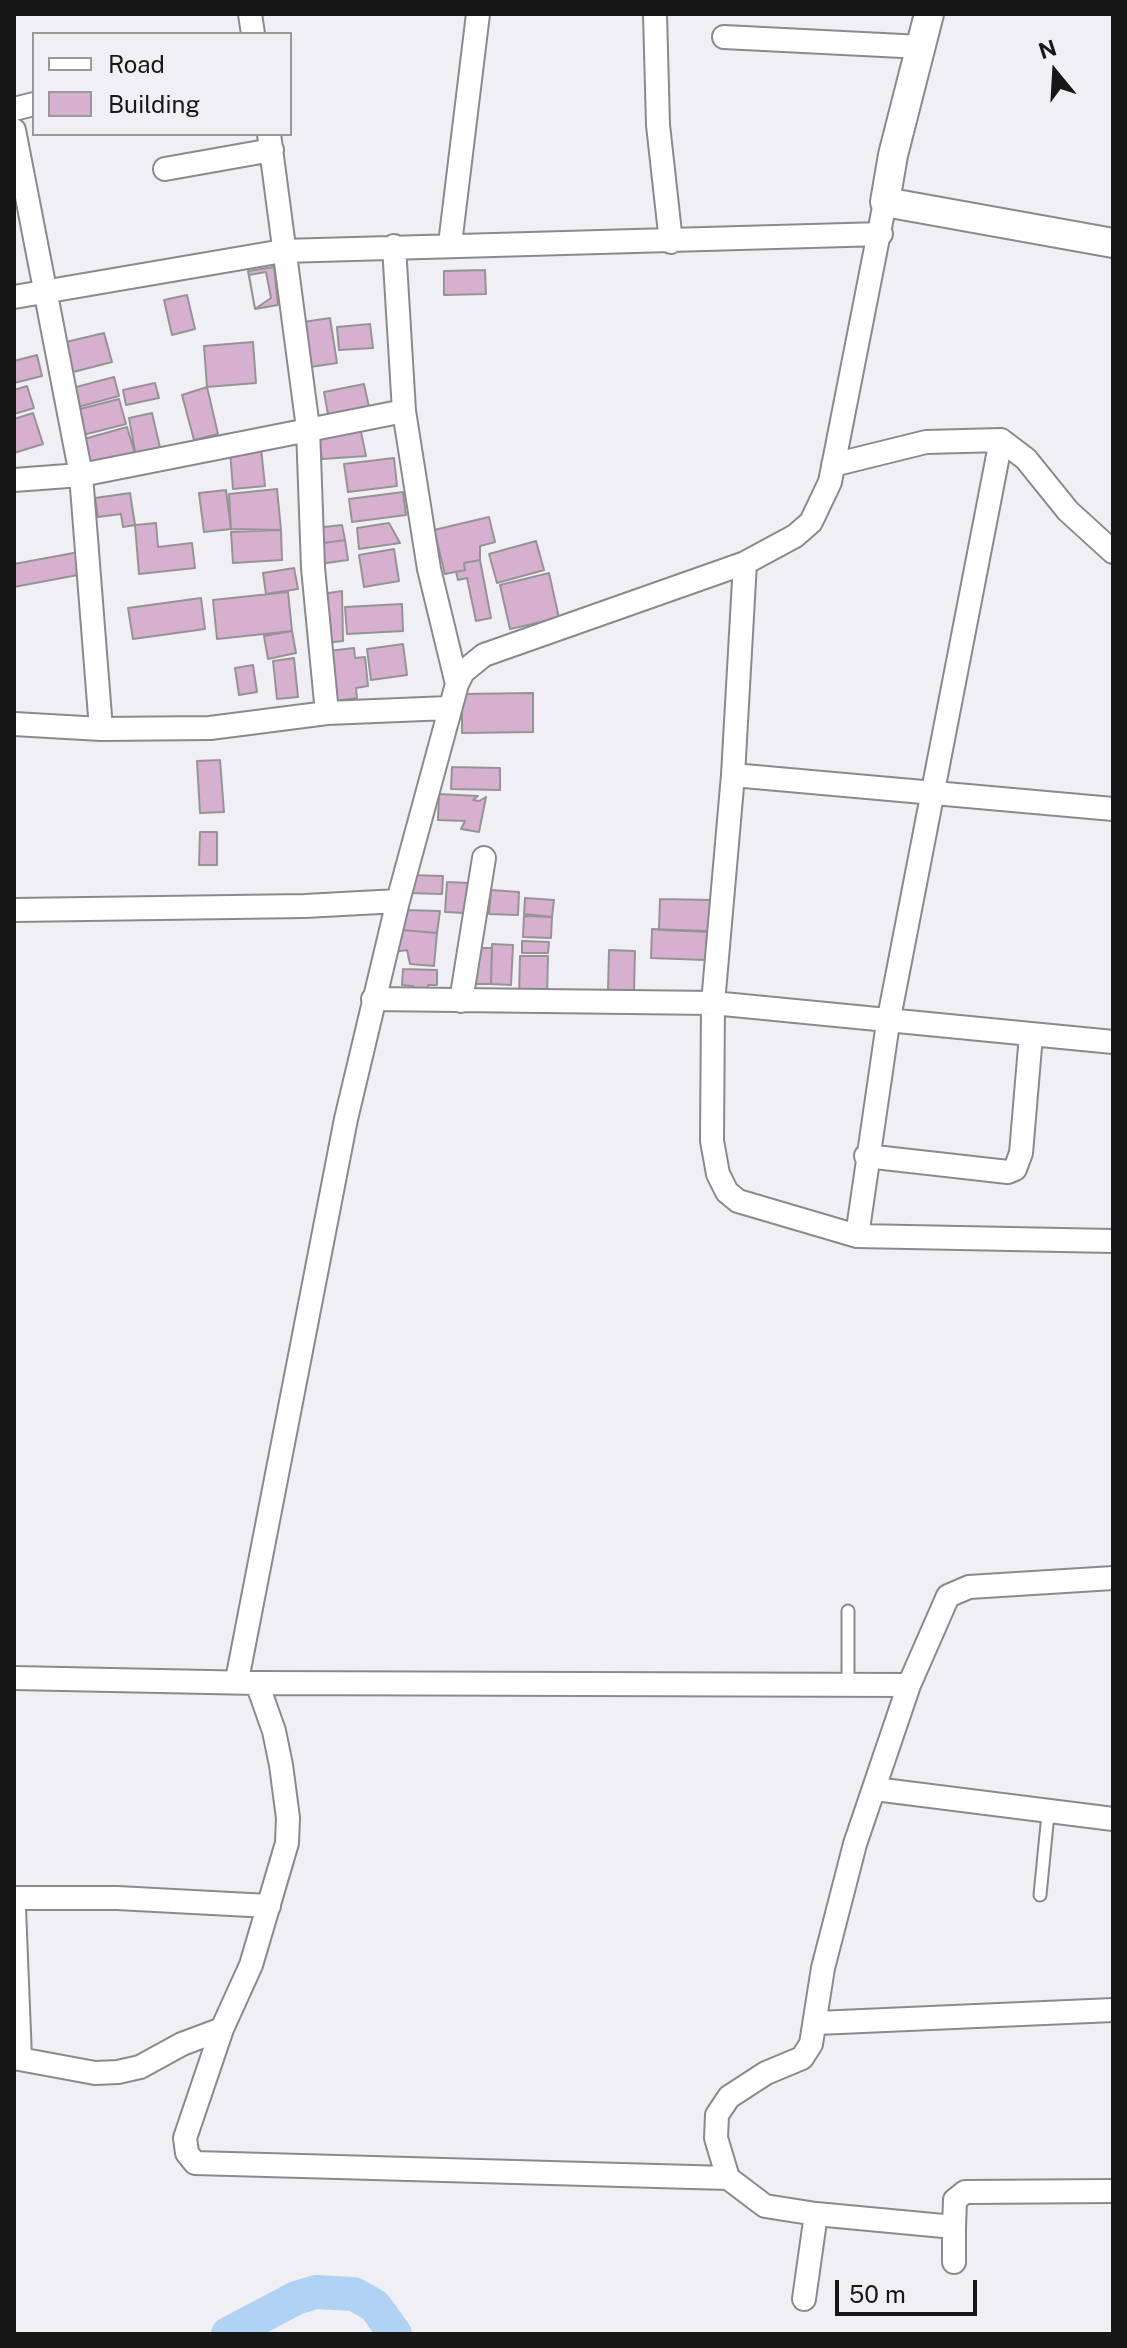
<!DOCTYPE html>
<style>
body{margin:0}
#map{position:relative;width:1127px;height:2348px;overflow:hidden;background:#f0f0f4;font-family:"Public Sans",sans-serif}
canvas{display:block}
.frame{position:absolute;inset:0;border:16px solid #171718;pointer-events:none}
.legend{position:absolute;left:32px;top:32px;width:260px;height:104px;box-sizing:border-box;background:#f0f0f4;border:2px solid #99999c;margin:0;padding:10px 14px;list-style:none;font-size:24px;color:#171718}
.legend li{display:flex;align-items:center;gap:16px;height:40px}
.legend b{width:40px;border:2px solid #99999c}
.north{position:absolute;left:1015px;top:32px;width:80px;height:80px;-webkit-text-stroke:6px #f0f0f4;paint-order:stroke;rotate:342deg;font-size:22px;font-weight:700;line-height:32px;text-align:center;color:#171718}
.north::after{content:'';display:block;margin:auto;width:28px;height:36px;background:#171718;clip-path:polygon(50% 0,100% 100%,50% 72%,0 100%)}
.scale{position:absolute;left:835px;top:2280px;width:142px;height:36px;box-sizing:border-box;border:4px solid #171718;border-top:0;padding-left:10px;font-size:24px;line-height:28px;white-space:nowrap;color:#171718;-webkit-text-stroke:6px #f0f0f4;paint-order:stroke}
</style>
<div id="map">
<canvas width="1127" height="2348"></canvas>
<div class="frame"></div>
<ul class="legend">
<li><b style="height:10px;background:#fff"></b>Road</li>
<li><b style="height:22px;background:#d7b0cf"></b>Building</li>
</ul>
<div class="north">N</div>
<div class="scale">50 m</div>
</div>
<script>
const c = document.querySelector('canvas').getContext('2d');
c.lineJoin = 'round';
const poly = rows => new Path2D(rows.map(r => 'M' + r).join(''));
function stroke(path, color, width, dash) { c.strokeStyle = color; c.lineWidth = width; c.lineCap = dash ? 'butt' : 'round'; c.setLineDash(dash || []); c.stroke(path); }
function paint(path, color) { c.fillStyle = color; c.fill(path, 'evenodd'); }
const river = poly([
 [228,2334,296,2298,316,2292,354,2294,375,2306,395,2334]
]);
const building = poly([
 [274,267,278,305,255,309,248,271,274,267],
 [485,270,486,294,444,295,444,271,485,270],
 [266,272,271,298,255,309,249,275,266,272],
 [187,295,195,329,172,335,164,300,187,295],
 [330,318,337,363,304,368,297,323,330,318],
 [370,324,373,348,339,350,337,327,370,324],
 [104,333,112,362,73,372,66,342,104,333],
 [253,342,256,383,207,387,204,346,253,342],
 [37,355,42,376,14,383,14,361,37,355],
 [114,377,119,396,74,408,69,389,114,377],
 [155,383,159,398,126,405,123,390,155,383],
 [364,384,370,412,329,420,324,392,364,384],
 [27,386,34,408,14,414,14,390,27,386],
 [207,387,218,434,194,440,182,395,207,387],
 [119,399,126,424,79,436,72,411,119,399],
 [33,413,43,444,14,453,14,419,33,413],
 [152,413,161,452,136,457,129,418,152,413],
 [127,427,136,457,85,472,77,441,127,427],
 [360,427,366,456,322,459,318,435,360,427],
 [261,448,265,486,233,489,230,451,261,448],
 [394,458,397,486,348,492,344,464,394,458],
 [277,489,281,530,231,529,229,494,277,489],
 [226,490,231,529,204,532,199,493,226,490],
 [403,492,406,515,352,522,349,499,403,492],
 [130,493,135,525,123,527,121,514,98,517,95,498,130,493],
 [489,517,495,542,480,546,480,560,464,563,465,570,445,574,434,530,489,517],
 [156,523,158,547,192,543,195,568,139,574,135,525,156,523],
 [389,523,400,543,359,549,357,528,389,523],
 [342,525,345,540,317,544,315,528,342,525],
 [281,530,282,560,233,563,231,532,281,530],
 [345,540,348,560,320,564,317,544,345,540],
 [536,541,544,570,497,583,489,554,536,541],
 [394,549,399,581,364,587,359,555,394,549],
 [79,552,83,574,14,587,14,564,79,552],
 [480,560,491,618,476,621,467,578,458,580,456,572,465,570,464,563,480,560],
 [294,568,298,589,266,594,263,573,294,568],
 [549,573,559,618,510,629,500,585,549,573],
 [342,591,343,641,323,643,322,594,342,591],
 [288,592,292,631,217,639,213,600,288,592],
 [201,598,205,629,133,639,128,608,201,598],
 [402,604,403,631,347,634,345,607,402,604],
 [292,631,296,653,268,659,264,636,292,631],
 [403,644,407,675,371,680,367,649,403,644],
 [354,648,355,658,365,657,368,686,356,688,357,698,335,701,329,651,354,648],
 [294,658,298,697,277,699,273,661,294,658],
 [253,665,257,692,239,695,235,668,253,665],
 [533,693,533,732,462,733,462,694,533,693],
 [220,760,224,812,200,813,197,761,220,760],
 [452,767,500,768,500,790,451,789,452,767],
 [439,794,478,796,473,800,479,801,486,797,479,832,461,829,465,821,438,820,439,794],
 [200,832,217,832,217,865,199,865,200,832],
 [409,875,443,876,442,894,408,893,409,875],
 [447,882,468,883,466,913,445,912,447,882],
 [491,890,519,892,518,915,489,914,491,890],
 [525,898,554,900,552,917,524,914,525,898],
 [660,899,713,900,712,932,659,930,660,899],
 [403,910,440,911,437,933,402,930,403,910],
 [524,916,552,917,551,938,523,937,524,916],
 [652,929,707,931,706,960,651,958,652,929],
 [402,930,437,933,434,966,410,964,407,950,394,952,402,930],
 [522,941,549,942,548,953,522,953,522,941],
 [492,944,513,945,511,985,491,984,492,944],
 [472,948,492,948,491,984,471,984,472,948],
 [609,950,635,951,634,992,608,991,609,950],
 [520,956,548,956,547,996,519,996,520,956],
 [403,969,437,970,437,985,428,985,428,993,413,999,413,986,402,985,403,969]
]);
const service = poly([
 [848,1682,848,1611],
 [1040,1895,1048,1814]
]);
const minor = poly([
 [250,14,253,34],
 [655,14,658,125,671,242],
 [724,37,922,47],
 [14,109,34,104],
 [14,130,81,475,101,729],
 [165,169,272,150],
 [450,244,478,14],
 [394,246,404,411,429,569,457,684,463,672,484,655,745,563,795,536,811,522,830,482,885,202],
 [14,297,283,251,881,234],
 [833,465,926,442,1001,440,1026,459,1068,511,1113,552],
 [14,480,81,475,404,411],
 [745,563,733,775,713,1003,712,1141,718,1174,727,1192,738,1201,857,1236,1113,1241],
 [327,713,448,708],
 [14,724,101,729,210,728,327,713,313,568,308,428,269,134],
 [733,775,1113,809],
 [14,910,305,906,398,901],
 [373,999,713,1003,1113,1042],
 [461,1001,484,858],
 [866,1156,1008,1172,1015,1169,1021,1153,1031,1035],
 [857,1236,888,1023,1001,440],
 [14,1678,257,1683,909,1685],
 [237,1680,346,1119,398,901,457,684],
 [875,1789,1113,1819],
 [14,1898,117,1898,269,1906],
 [14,1908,20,2058],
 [817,2023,1113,2010],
 [222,2029,185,2138,187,2153,195,2163,728,2178,765,2206,816,2214,954,2227,955,2200,965,2192,1113,2191],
 [14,2058,95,2073,118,2072,140,2067,182,2044,222,2029,251,1965,287,1843,288,1818,281,1765,274,1731,257,1683],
 [728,2178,716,2138,717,2115,729,2097,766,2073,802,2058,811,2044,823,1968,855,1844,909,1685,948,1596,969,1587,1113,1578],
 [954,2227,954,2262],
 [804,2299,816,2214]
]);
const tertiary = poly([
 [929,14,893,155,885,202,1113,243]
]);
stroke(river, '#b0d3f5', 34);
paint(building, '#d7b0cf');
stroke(building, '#969395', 2);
stroke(service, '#898a8d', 15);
stroke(minor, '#898a8d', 26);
stroke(tertiary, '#898a8d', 32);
stroke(service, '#fff', 11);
stroke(minor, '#fff', 22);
stroke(tertiary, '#fff', 28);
</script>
